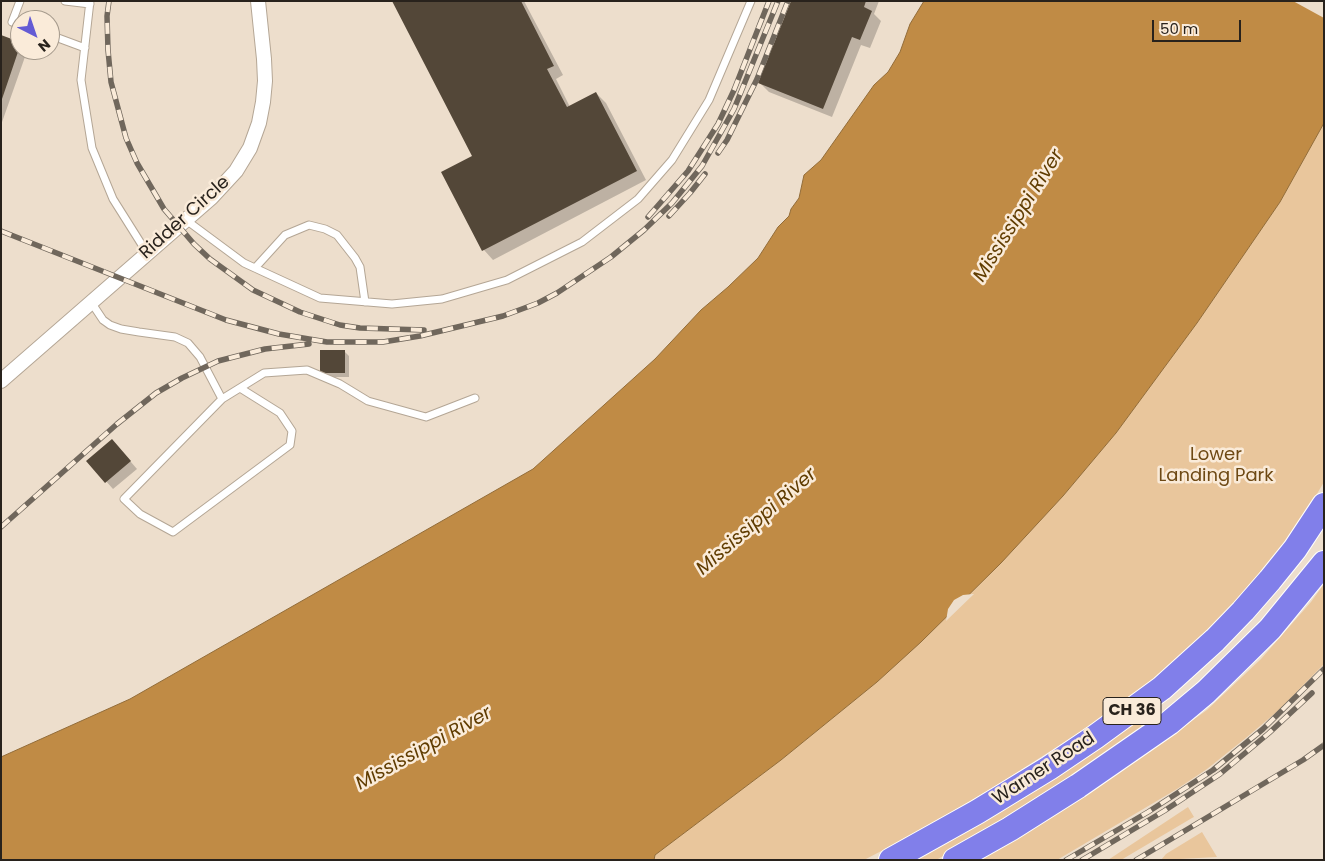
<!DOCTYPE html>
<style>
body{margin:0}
#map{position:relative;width:1325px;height:861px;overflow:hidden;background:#eddecc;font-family:Poppins,sans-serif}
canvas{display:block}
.frame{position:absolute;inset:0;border:2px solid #28221c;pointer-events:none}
.north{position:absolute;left:10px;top:10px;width:50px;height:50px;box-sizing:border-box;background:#faebd9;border:1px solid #a69b8d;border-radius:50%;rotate:139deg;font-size:14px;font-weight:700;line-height:20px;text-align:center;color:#28221c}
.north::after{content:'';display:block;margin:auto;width:18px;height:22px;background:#645bd4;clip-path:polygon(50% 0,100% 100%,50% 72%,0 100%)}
.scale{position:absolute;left:1152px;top:20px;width:89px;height:22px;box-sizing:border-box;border:2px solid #28221c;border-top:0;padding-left:6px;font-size:15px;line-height:18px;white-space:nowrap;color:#28221c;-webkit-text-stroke:4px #faebd9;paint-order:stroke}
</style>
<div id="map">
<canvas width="1325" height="861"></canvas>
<div class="frame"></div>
<div class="north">N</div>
<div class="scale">50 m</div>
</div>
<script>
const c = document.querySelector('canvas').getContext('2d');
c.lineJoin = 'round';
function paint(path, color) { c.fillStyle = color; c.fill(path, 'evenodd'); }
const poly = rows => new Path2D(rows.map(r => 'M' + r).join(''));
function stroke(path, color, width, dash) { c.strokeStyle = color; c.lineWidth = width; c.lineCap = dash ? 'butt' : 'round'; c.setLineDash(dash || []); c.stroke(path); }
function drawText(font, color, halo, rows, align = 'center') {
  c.font = font + ' Poppins,sans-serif'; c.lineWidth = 5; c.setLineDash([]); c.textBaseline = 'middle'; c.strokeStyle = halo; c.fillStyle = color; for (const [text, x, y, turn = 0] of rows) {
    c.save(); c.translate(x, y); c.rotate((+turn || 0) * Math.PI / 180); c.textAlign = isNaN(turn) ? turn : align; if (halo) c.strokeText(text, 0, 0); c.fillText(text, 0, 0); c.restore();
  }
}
const green = poly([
 [1324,123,1324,482,1302,519,1274,556,1238,599,1179,658,1152,681,1104,717,997,785,914,834,864,860,654,860,655,855,781,760,877,682,973,591,1063,496,1116,433,1197,323,1280,202],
 [1324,584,1324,664,1279,710,1247,737,1207,769,1177,789,1057,860,980,860,1028,832,1097,788,1154,748,1207,710,1261,659,1311,602],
 [1137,718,1144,731,960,847,936,860,908,860],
 [1188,807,1194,817,1192,818,1121,860,1108,860],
 [1202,832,1217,857,1161,860,1166,854]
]);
const water = poly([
 [924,1,1324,1,1324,123,1280,202,1197,323,1116,433,1063,496,1001,563,921,642,877,682,781,760,655,855,654,860,1,860,1,757,130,699,533,469,655,359,701,310,728,287,758,258,778,227,789,216,791,209,799,198,804,175,821,160,874,85,888,72,900,52,910,24,924,1]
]);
const pier = poly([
 [1293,1,1324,1,1324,18],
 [973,594,974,594,946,621,948,609,954,600,963,595]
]);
const shadow = poly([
 [393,1,524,1,563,75,556,79,570,107,596,93,606,103,646,180,493,260,484,250,443,172,474,157],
 [792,1,879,1,874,14,881,21,870,48,861,45,832,117,769,92,760,83],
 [1,36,17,42,20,45,20,50,23,50,26,54,1,125],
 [344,351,349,356,349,377,326,377,321,373],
 [118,447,137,469,113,489,88,461]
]);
const building = poly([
 [392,1,521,1,554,66,547,69,567,107,596,92,637,171,482,251,441,172,472,156],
 [791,1,866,1,864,7,872,11,860,40,852,37,823,109,758,83],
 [1,35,17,41,16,44,20,46,2,99],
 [320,350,345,350,345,373,320,373],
 [112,439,131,461,105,483,86,461]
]);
const lane = poly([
 [20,1,12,22,20,25],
 [65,1,90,4],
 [90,1,81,80,92,148,113,199,147,253],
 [50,35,85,48],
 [186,220,244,263,320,298,392,304,442,299,507,280,582,242,638,199,672,160,709,100,751,1],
 [255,268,285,235,309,225,325,229,337,235,355,258,360,267,365,302],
 [91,302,103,320,110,325,121,329,139,332,175,337,188,343,200,357,222,399],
 [240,388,280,413,292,431,290,445,173,532,140,514,124,499,222,399,264,373,307,370,340,384,368,401,426,417,475,398]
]);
const street = poly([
 [1,381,211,198,236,171,250,148,259,123,263,102,265,81,264,59,258,1]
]);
const highway = poly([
 [891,860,977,812,1049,768,1095,737,1162,688,1215,640,1243,611,1270,580,1295,549,1324,505],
 [955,860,1010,829,1078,786,1169,723,1206,692,1270,629,1324,563]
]);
const rail = poly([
 [109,1,107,16,108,50,111,82,126,138,137,163,164,209,194,244,210,259,253,290,300,312,340,325,360,328,424,330],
 [718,153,727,140,757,79,788,1],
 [669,216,690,193,705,174],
 [648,217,688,171,718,124,734,90,769,1],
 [1,231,226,320,279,334,327,342,383,342,420,336,503,316,538,303,557,293,611,257,644,230,672,203,702,166,734,109,778,1],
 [1,527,117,424,156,393,182,378,218,361,265,349,309,344],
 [1066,860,1148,812,1213,770,1263,729,1324,669],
 [1082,860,1164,811,1220,774,1269,733,1312,693],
 [1136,860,1303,760,1324,745]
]);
const shields = [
 [1132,711,58]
];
const shieldNames = [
 ["CH 36",1132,711]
];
const streetNames = [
 ["Ridder Circle",185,218,-42],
 ["Warner Road",1044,769,-33]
];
const parkNames = [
 ["Lower",1216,455],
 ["Landing Park",1216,476]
];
const waterNames = [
 ["Mississippi River",1019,216,-58],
 ["Mississippi River",757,522,-41],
 ["Mississippi River",424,749,-29]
];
paint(green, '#e9c69c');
paint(water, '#c08b45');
stroke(water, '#926c39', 1);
paint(pier, '#eddecc');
paint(shadow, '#0003');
paint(building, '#534738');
stroke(lane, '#b4a695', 9);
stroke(street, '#b4a695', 16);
stroke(highway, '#fff', 26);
stroke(lane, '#fff', 7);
stroke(street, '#fff', 14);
stroke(highway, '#817fea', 24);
stroke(rail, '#70675c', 5.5);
stroke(rail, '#faebd9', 4, [11]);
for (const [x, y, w] of shields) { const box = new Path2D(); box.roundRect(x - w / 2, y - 13.5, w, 27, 4); c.fillStyle = '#faebd9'; c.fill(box); stroke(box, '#28221c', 1); }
drawText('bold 16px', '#28221c', null, shieldNames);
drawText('18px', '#28221c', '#faebd9', streetNames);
drawText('18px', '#6e4914', '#faebd9', parkNames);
drawText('italic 19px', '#603c01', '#faebd9', waterNames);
</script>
